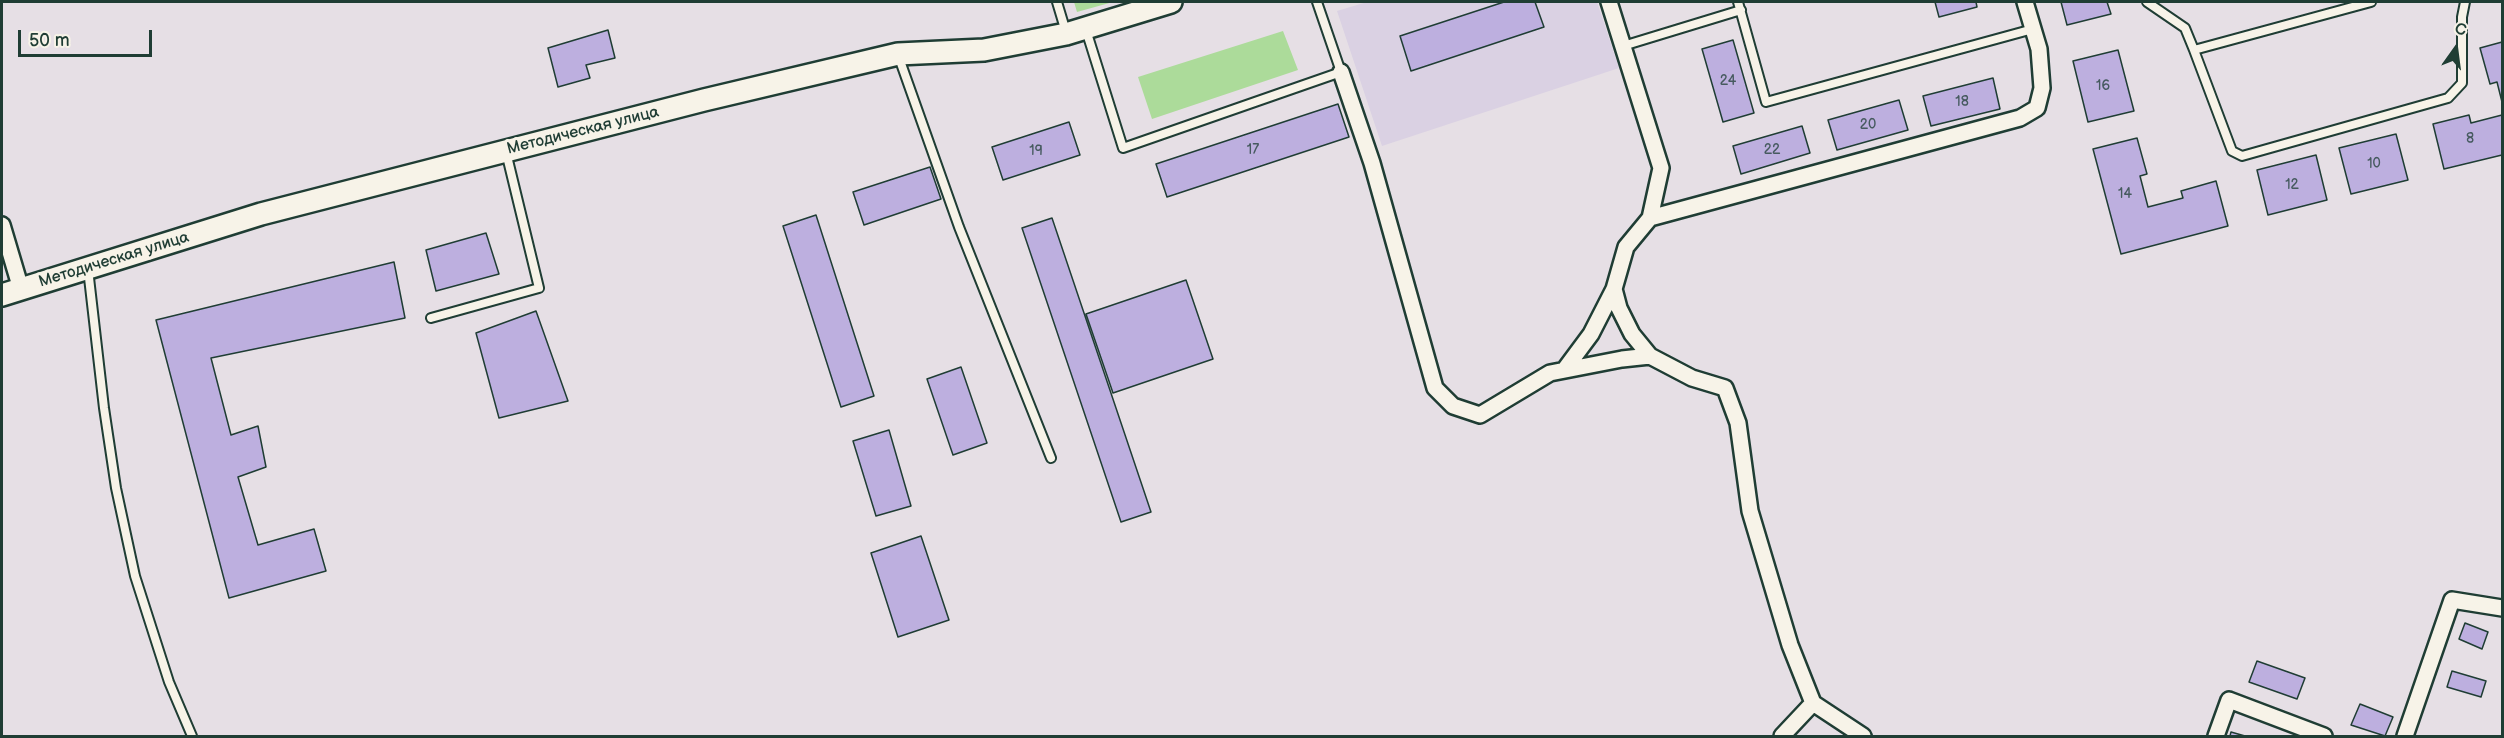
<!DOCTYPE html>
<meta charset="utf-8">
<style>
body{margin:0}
#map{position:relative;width:2504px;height:738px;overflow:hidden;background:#e6dfe5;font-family:"Balsamiq Sans",sans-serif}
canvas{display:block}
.frame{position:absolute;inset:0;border:3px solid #1f3d34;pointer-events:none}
.north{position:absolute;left:2426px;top:18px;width:60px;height:60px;-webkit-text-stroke:4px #f7f3e8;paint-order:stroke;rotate:14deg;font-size:16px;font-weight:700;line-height:24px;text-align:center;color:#1f3d34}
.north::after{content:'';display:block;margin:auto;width:21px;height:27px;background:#1f3d34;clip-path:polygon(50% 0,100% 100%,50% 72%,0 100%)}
.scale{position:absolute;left:18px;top:30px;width:134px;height:27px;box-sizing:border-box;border:3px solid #1f3d34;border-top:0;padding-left:8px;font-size:18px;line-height:21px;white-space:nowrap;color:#1f3d34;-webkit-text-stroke:4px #f7f3e8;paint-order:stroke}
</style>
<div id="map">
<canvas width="2504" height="738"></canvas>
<div class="frame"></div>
<div class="north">С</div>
<div class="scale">50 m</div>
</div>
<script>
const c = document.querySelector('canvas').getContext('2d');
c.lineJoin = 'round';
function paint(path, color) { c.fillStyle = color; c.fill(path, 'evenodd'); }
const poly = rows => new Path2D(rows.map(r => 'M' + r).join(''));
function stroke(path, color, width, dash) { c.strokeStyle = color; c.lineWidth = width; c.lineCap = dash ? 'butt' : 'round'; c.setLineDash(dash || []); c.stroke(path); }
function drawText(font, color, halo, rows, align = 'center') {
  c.font = font + ' "Balsamiq Sans",sans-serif'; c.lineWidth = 6; c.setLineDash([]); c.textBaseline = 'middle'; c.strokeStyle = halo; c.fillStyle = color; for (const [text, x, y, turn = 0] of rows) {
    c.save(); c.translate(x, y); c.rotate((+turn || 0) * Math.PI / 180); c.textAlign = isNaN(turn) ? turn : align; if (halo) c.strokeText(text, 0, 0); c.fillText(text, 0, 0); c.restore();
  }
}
const built = poly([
 [1367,2,1597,2,1619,68,1382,146,1337,11]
]);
const green = poly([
 [1074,2,1113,2,1077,12],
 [1283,31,1298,70,1152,119,1138,77]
]);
const building = poly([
 [1504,2,1535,2,1544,27,1411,71,1400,36,1504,2],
 [1935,2,1976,2,1977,7,1939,17,1935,2],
 [2061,2,2107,2,2111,14,2067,25,2061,2],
 [608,30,615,58,586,65,590,78,558,87,548,48,608,30],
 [1733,40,1754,113,1723,122,1702,49,1733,40],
 [2502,42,2502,102,2497,82,2490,84,2480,48,2502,42],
 [2118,50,2134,111,2088,122,2073,61,2118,50],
 [1993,78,2000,109,1931,126,1923,96,1993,78],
 [1899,100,1908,130,1837,150,1828,120,1899,100],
 [1338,104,1349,137,1167,197,1156,164,1338,104],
 [2469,115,2471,123,2502,115,2502,155,2444,169,2433,124,2469,115],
 [1069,122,1080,155,1003,180,992,147,1069,122],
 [1802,126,1810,153,1741,174,1733,146,1802,126],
 [2396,134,2408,180,2351,194,2339,148,2396,134],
 [2137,138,2147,174,2140,176,2148,207,2183,198,2181,191,2216,181,2228,226,2121,254,2093,149,2137,138],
 [2316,155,2327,200,2268,215,2257,170,2316,155],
 [930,167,941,199,864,225,853,192,930,167],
 [816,215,874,396,841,407,783,226,816,215],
 [1052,218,1151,512,1121,522,1022,228,1052,218],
 [486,233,499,274,436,291,426,250,486,233],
 [394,262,405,318,211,358,231,435,258,426,266,467,238,477,258,545,314,529,326,571,229,598,156,320,394,262],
 [1186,280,1213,359,1113,393,1086,314,1186,280],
 [536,311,568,401,499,418,476,333,536,311],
 [961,367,987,443,953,455,927,379,961,367],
 [889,430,911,506,876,516,853,441,889,430],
 [921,536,949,620,898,637,871,553,921,536],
 [2465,623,2488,632,2482,649,2459,639,2465,623],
 [2257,661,2305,678,2297,699,2249,682,2257,661],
 [2452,671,2486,681,2481,697,2447,687,2452,671],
 [2360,704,2393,717,2385,736,2351,725,2360,704],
 [2231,732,2245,736,2230,736,2231,732]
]);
const service = poly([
 [1057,2,1066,32],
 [1738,2,1766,102,2033,29],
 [2147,2,2185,28,2194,50,2371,2],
 [1086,30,1123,148,1341,72,1317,2],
 [1623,46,1741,10],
 [2194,50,2232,151,2242,156,2448,98,2462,83,2462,17,2465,2],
 [898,55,959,227,1051,458],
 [88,269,104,408,116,488,135,576,169,682,192,736],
 [431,318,539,288,506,152]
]);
const minor = poly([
 [1341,72,1372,163,1435,388,1453,406,1480,415,1550,373,1622,359,1650,356],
 [1650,218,2020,118,2037,108,2042,88,2039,49,2025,2],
 [2,225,21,289],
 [1614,289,1619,308,1632,334,1650,356,1692,378,1725,388,1738,423,1750,511,1790,645,1813,703],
 [1565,369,1591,334,1614,289,1626,247,1650,218,1661,168,1609,2],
 [1813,703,1863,736],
 [1782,736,1813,703],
 [2216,736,2229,700,2324,736],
 [2405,736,2452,600,2502,608]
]);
const secondary = poly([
 [2,295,261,214,704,100,898,54,984,50,1066,34,1171,2]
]);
const numberNames = [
 ["24",1728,81],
 ["16",2103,86],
 ["18",1962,102],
 ["20",1868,125],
 ["8",2470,139],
 ["17",1253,150],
 ["22",1772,150],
 ["19",1036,151],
 ["10",2374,164],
 ["12",2292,185],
 ["14",2125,194]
];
const streetNames = [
 ["Методическая улица",583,131,-14],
 ["Методическая улица",114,260,-17]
];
paint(built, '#dad1e3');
paint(green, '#acdb9a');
paint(building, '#bdafdf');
stroke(building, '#1f3d34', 1.5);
stroke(service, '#1f3d34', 12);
stroke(minor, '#1f3d34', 20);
stroke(secondary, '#1f3d34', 26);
stroke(service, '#f7f3e8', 8);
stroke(minor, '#f7f3e8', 15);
stroke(secondary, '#f7f3e8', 21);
drawText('14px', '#465a5f', null, numberNames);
drawText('16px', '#1f3d34', '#f7f3e8', streetNames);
</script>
